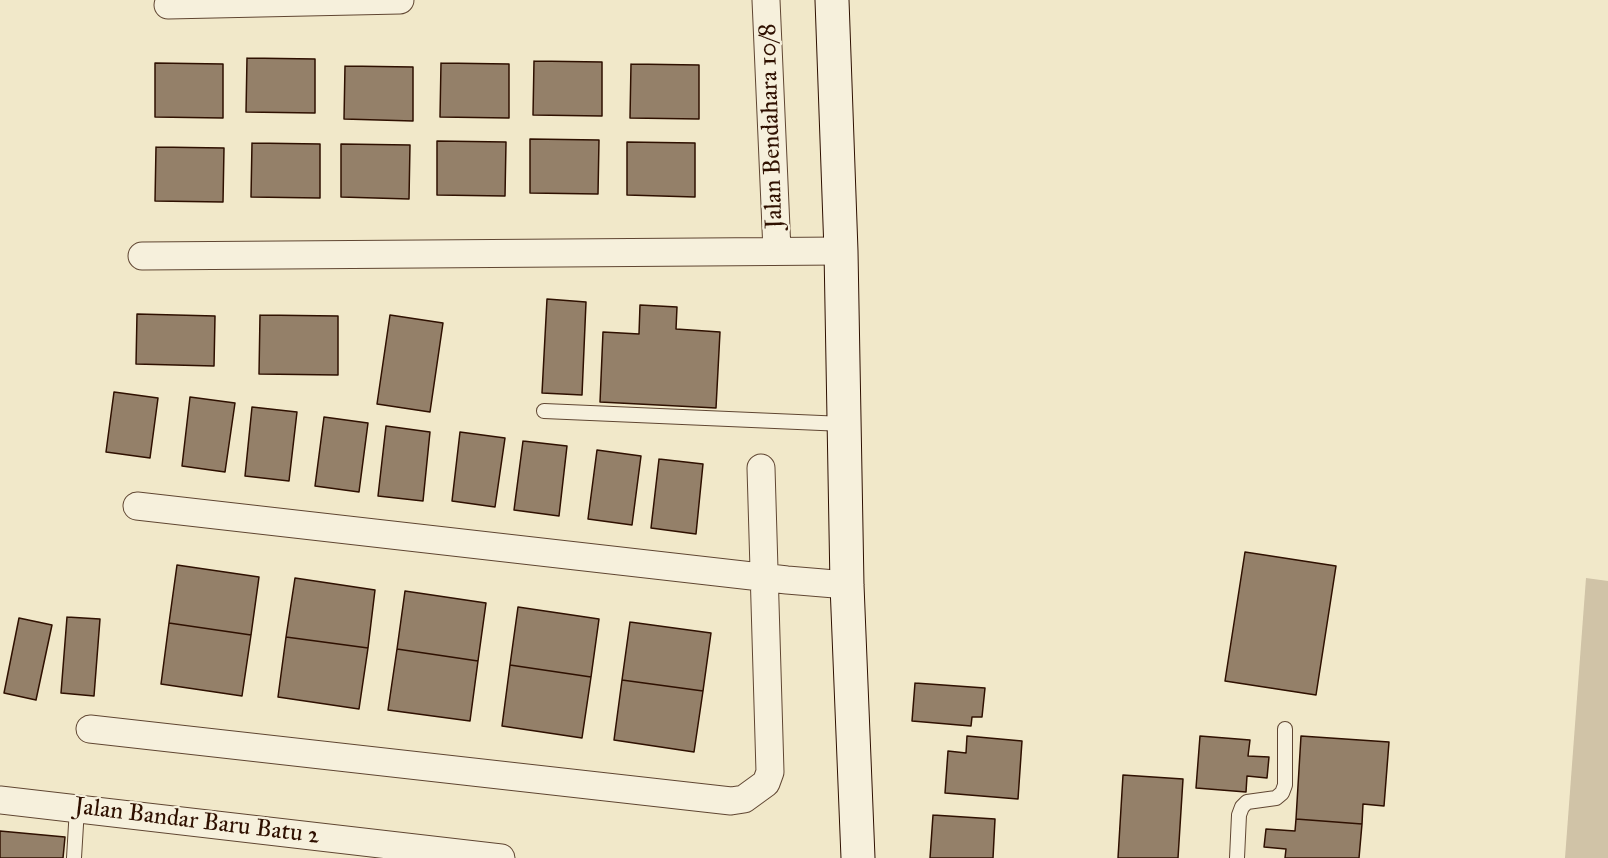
<!DOCTYPE html>
<style>
body{margin:0}
canvas{display:block;background:#f1e8c9}
</style>
<canvas width="1608" height="858"></canvas>
<script>
const c = document.querySelector('canvas').getContext('2d');
c.lineJoin = 'round';
function paint(path, color) { c.fillStyle = color; c.fill(path, 'evenodd'); }
const poly = rows => new Path2D(rows.map(r => 'M' + r).join(''));
function stroke(path, color, width, dash) { c.strokeStyle = color; c.lineWidth = width; c.lineCap = dash ? 'butt' : 'round'; c.setLineDash(dash || []); c.stroke(path); }
function drawText(font, color, halo, rows, align = 'center') {
  c.font = font + ' "IM FELL Great Primer",serif'; c.lineWidth = 4.5; c.setLineDash([]); c.textBaseline = 'middle'; c.strokeStyle = halo; c.fillStyle = color; for (const [text, x, y, turn = 0] of rows) {
    c.save(); c.translate(x, y); c.rotate((+turn || 0) * Math.PI / 180); c.textAlign = isNaN(turn) ? turn : align; if (halo) c.strokeText(text, 0, 0); c.fillText(text, 0, 0); c.restore();
  }
}
const green = poly([
 [1586,578,1608,581,1608,858,1565,858]
]);
const building = poly([
 [247,58,315,59,315,113,246,112,247,58],
 [534,61,602,62,602,116,533,115,534,61],
 [155,63,223,64,223,118,155,117,155,63],
 [441,63,509,64,509,118,440,117,441,63],
 [631,64,699,65,699,119,630,118,631,64],
 [345,66,413,67,413,121,344,119,345,66],
 [530,139,599,140,598,194,530,193,530,139],
 [437,141,506,142,505,196,437,195,437,141],
 [627,142,695,143,695,197,627,195,627,142],
 [252,143,320,144,320,198,251,197,252,143],
 [341,144,410,145,409,199,341,197,341,144],
 [156,147,224,148,223,202,155,201,156,147],
 [547,299,586,302,582,395,542,393,547,299],
 [640,305,677,307,676,329,720,332,716,408,600,402,603,332,639,334,640,305],
 [137,314,215,316,214,366,136,364,137,314],
 [260,315,338,316,338,375,259,374,260,315],
 [390,315,443,323,430,412,377,404,390,315],
 [114,392,158,398,150,458,106,452,114,392],
 [190,397,235,403,225,472,182,466,190,397],
 [252,407,297,412,289,481,245,476,252,407],
 [324,417,368,423,359,492,315,486,324,417],
 [386,426,430,432,423,501,378,496,386,426],
 [460,432,505,438,495,507,452,501,460,432],
 [523,441,567,446,559,516,514,510,523,441],
 [597,450,641,456,632,525,588,519,597,450],
 [659,459,703,464,696,534,651,528,659,459],
 [1245,552,1336,566,1316,695,1225,681,1245,552],
 [177,565,259,577,251,635,169,623,177,565],
 [295,578,375,590,368,648,286,637,295,578],
 [405,591,486,603,478,661,397,649,405,591],
 [518,607,599,619,591,677,510,665,518,607],
 [67,617,100,619,94,696,61,693,67,617],
 [19,618,52,625,36,700,4,693,19,618],
 [630,622,711,633,703,691,622,680,630,622],
 [169,623,251,635,242,696,161,684,169,623],
 [286,637,368,648,359,709,278,697,286,637],
 [397,649,478,661,470,721,388,710,397,649],
 [510,665,591,677,582,738,502,726,510,665],
 [622,680,703,691,694,752,614,740,622,680],
 [915,683,985,688,982,717,972,717,971,726,912,721,915,683],
 [967,736,1022,741,1018,799,945,793,948,751,966,753,967,736],
 [1200,736,1250,740,1248,756,1269,757,1267,778,1247,776,1246,792,1196,788,1200,736],
 [1301,736,1389,742,1384,806,1363,804,1362,824,1296,819,1301,736],
 [1123,775,1183,779,1178,858,1118,858,1123,775],
 [933,815,995,819,993,858,930,858,933,815],
 [1296,819,1362,824,1359,858,1285,858,1286,849,1264,847,1266,829,1295,831,1296,819],
 [0,831,65,837,63,858,0,858,0,831]
]);
const lane = poly([
 [544,411,844,424],
 [74,858,77,808],
 [1237,858,1239,815,1242,807,1247,802,1276,798,1282,793,1285,785,1285,729]
]);
const street = poly([
 [766,0,777,251],
 [168,5,400,0],
 [142,256,841,251],
 [137,506,787,580,847,585],
 [90,729,731,801,744,799,766,783,770,772,761,468],
 [0,800,501,858]
]);
const secondary = poly([
 [832,0,841,251,847,585,858,858]
]);
const streetNames = [
 ["Jalan Bendahara 10/8",772,126,-92],
 ["Jalan Bandar Baru Batu 2",197,822,7]
];
paint(green, '#d0c3a7');
paint(building, '#948069');
stroke(building, '#2f1000', 1.5);
stroke(lane, '#604632', 16);
stroke(street, '#604632', 29);
stroke(secondary, '#2f1000', 35);
stroke(lane, '#f6f0dc', 14);
stroke(street, '#f6f0dc', 27);
stroke(secondary, '#f6f0dc', 33);
drawText('24px', '#2f1000', '#f6f0dc', streetNames);
</script>
